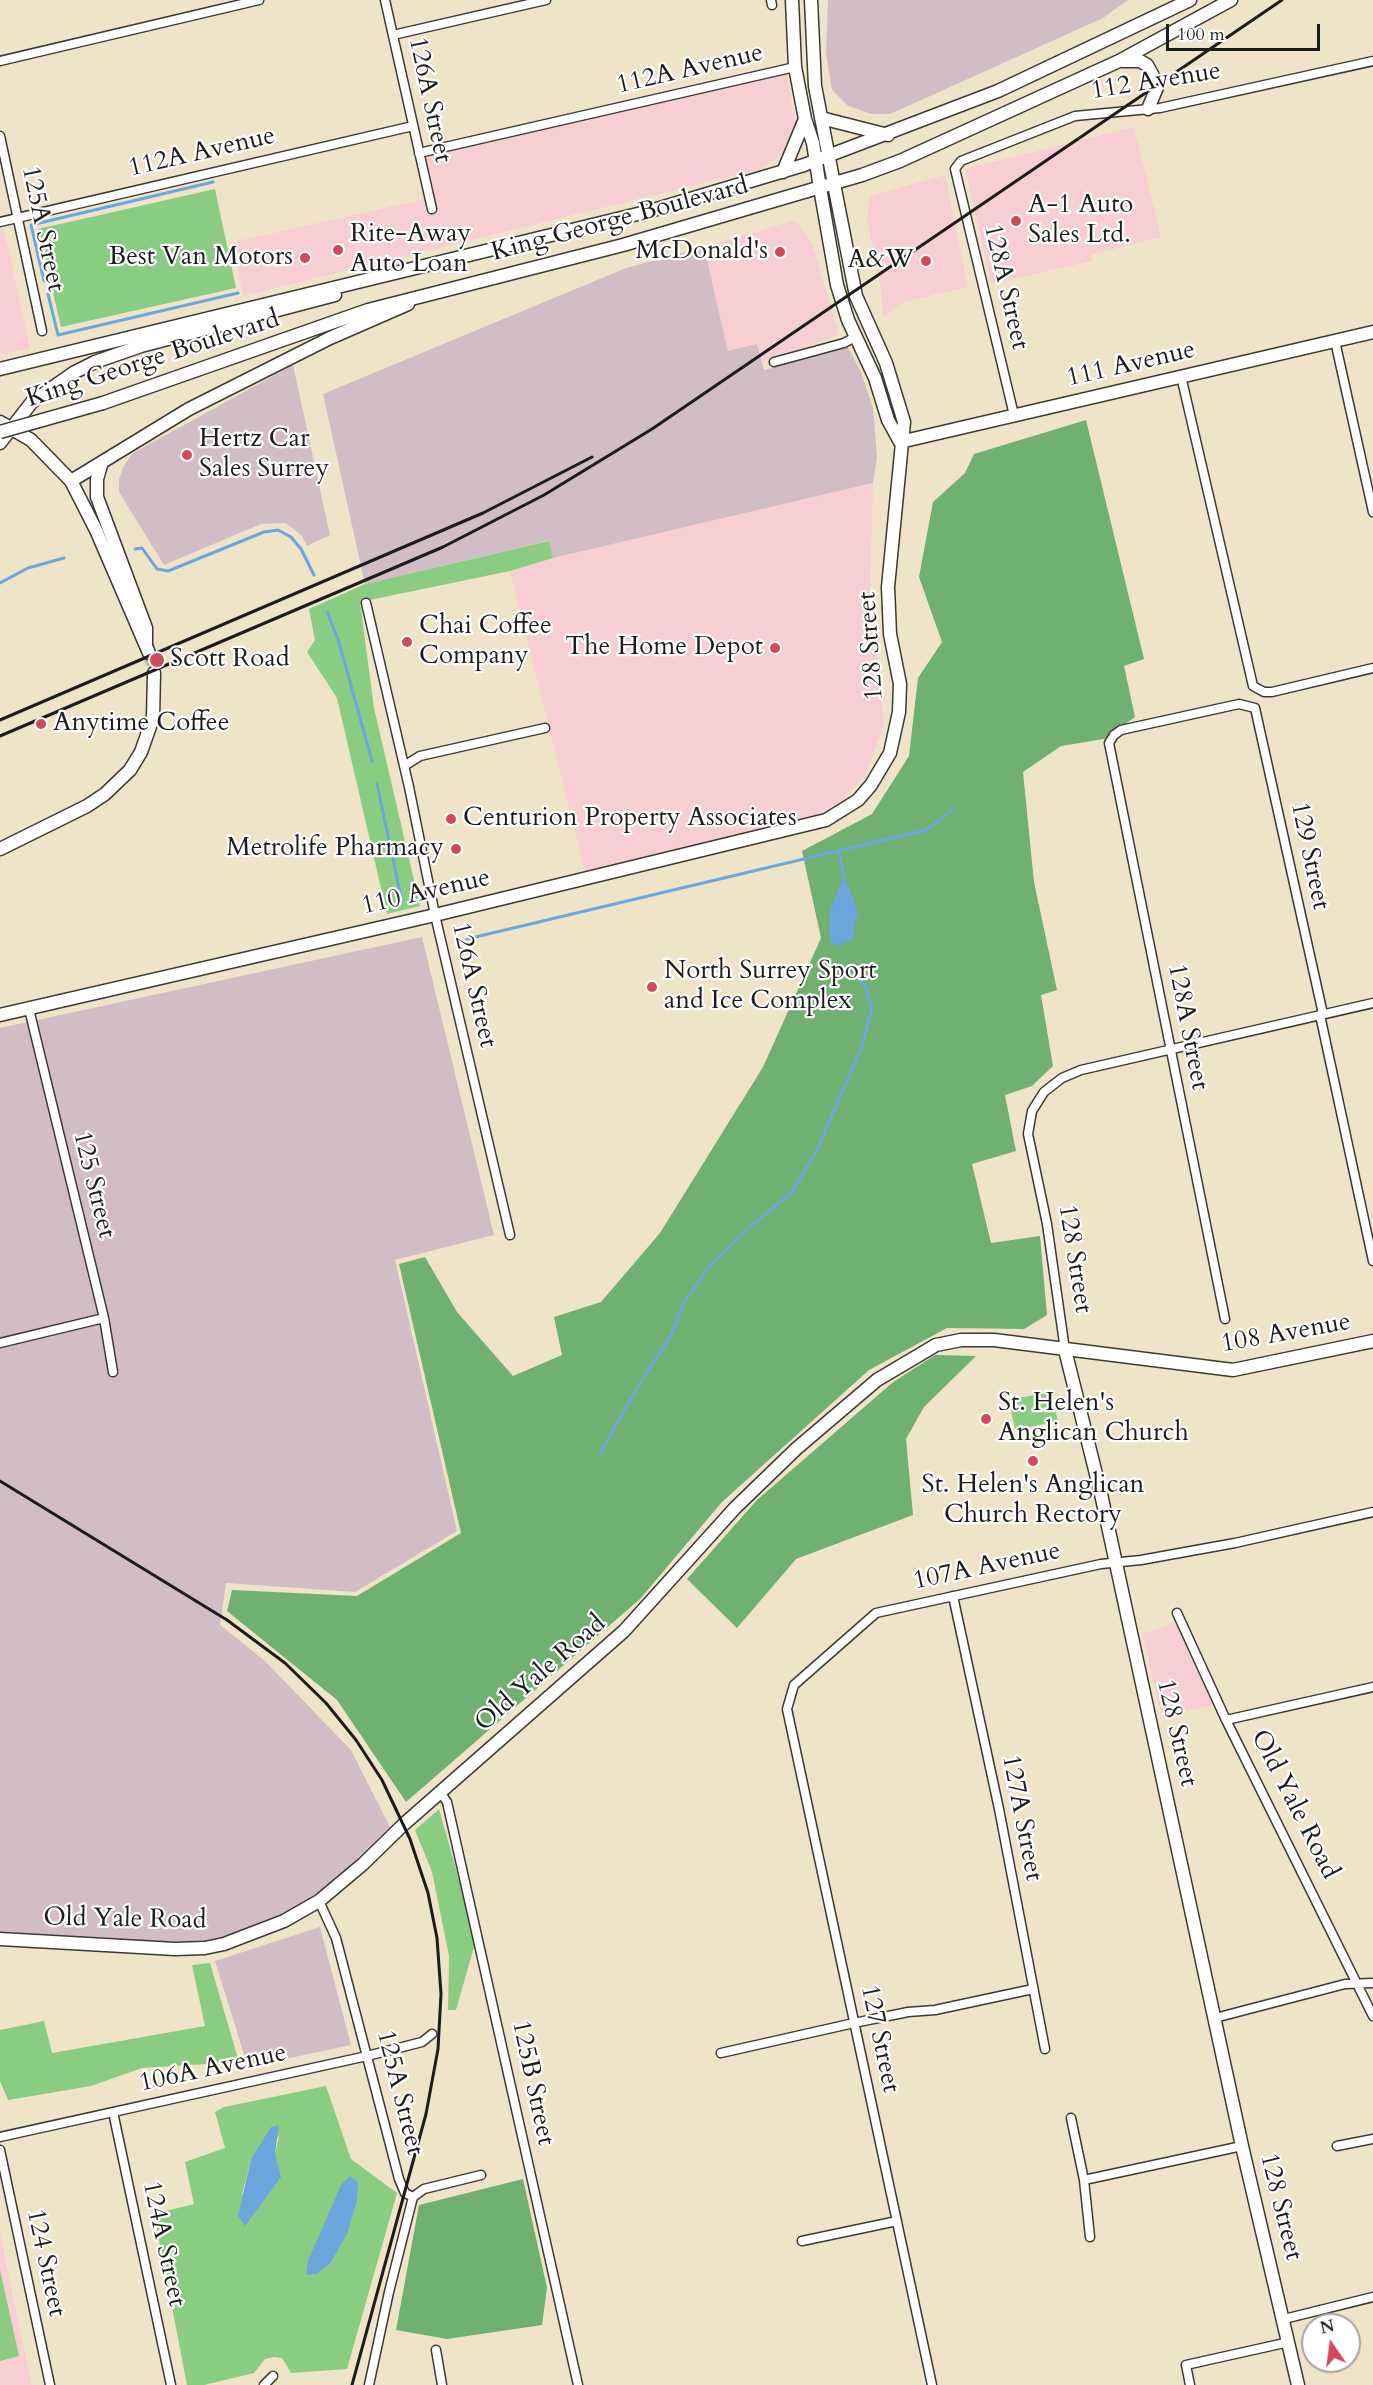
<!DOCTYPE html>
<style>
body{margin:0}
#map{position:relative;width:1373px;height:2385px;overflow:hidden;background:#f0e4c8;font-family:Cardo,serif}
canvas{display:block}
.north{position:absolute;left:1301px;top:2313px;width:60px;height:60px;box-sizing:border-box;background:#fff;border:2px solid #a4a4a4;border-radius:50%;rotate:347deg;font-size:16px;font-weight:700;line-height:24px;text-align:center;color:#1c1c1c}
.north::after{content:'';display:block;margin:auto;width:21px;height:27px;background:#d1495b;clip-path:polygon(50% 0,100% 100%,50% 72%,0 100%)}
.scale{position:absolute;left:1166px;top:24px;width:154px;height:27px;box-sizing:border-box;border:3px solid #1c1c1c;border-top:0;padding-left:8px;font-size:18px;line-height:21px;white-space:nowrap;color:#1c1c1c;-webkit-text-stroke:4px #fff;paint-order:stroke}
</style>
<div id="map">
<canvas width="1373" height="2385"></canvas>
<div class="north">N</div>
<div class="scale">100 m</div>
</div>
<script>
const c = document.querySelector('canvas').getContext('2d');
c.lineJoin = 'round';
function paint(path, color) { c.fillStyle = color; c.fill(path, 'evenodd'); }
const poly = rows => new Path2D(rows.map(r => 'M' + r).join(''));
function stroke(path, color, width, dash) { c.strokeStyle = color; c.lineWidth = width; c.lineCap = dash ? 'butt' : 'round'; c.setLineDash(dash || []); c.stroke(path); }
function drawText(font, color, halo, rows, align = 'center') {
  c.font = font + ' Cardo,serif'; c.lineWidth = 4.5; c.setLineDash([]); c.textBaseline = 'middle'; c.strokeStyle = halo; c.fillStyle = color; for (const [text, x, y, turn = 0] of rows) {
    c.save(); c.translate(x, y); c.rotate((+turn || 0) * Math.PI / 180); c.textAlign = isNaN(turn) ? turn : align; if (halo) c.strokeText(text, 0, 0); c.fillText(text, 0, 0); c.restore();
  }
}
const built = poly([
 [786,70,797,130,784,153,761,169,243,296,233,242,429,198,419,154],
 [1134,127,1161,237,1091,255,1092,261,991,284,965,169],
 [945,175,968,287,904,302,883,317,881,291,867,218,870,196],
 [792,221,799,224,813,246,839,335,761,362,757,344,728,351,704,247],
 [4,229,30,348,0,355,0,230],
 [873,483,870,597,884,724,866,775,843,800,811,817,585,871,510,571,553,558],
 [1175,1623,1221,1703,1162,1717,1142,1634],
 [0,2232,16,2312,32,2385,0,2385]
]);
const industrial = poly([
 [828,0,1128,0,1103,18,908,106,890,114,871,114,848,106,832,90,826,54],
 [704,247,728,351,757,344,764,370,848,347,861,372,873,408,877,457,873,483,553,558,548,541,365,584,323,394,626,268],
 [293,365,330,535,307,546,302,536,286,523,261,524,164,565,119,492,119,479,124,465,133,453],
 [422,937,494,1235,395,1260,457,1531,355,1592,226,1583,220,1625,264,1660,351,1750,390,1827,326,1888,278,1917,205,1944,101,1940,0,1931,0,1028],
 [320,1927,351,2045,248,2067,215,1961]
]);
const green = poly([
 [215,189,236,288,61,327,38,229],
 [549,541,553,558,510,571,360,602,374,708,420,906,387,914,337,698,307,652,315,640,309,609,365,584],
 [1050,1392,1058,1421,1015,1430,1009,1400],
 [439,1809,476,1940,456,2010,448,2010,449,1956,432,1872,415,1830],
 [210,1963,239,2062,142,2068,91,2086,8,2100,0,2081,0,2030,44,2021,52,2053,205,2026,192,1965],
 [326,2086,351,2159,397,2193,347,2369,291,2373,282,2358,274,2357,265,2359,254,2373,204,2385,187,2385,154,2214,194,2204,185,2162,225,2148,215,2112,224,2107],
 [279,2136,275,2154,242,2195,251,2159],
 [0,2270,19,2356,0,2361]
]);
const forest = poly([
 [1086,420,1144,659,1124,666,1135,717,1104,739,1061,746,1023,772,1034,882,1057,990,1041,995,1053,1066,1032,1086,1005,1095,1016,1151,972,1164,991,1243,1040,1236,1047,1315,1024,1329,947,1328,869,1370,722,1502,640,1599,406,1802,337,1700,227,1611,232,1590,357,1596,461,1533,399,1264,425,1257,457,1312,513,1376,562,1355,554,1317,601,1302,660,1233,763,1067,821,938,802,851,872,814,909,756,918,678,942,642,919,577,933,502,965,473,974,454],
 [935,1355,976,1356,924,1407,906,1439,913,1515,796,1559,737,1628,687,1579,757,1500,892,1383],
 [523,2179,547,2288,542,2325,447,2339,396,2330,419,2205]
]);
const water = poly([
 [844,876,858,911,852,940,838,946,831,943,829,933,830,910],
 [279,2125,275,2154,281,2177,245,2226,238,2216,251,2159,271,2127],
 [350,2176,358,2182,357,2201,347,2234,331,2262,317,2274,306,2275,308,2261,341,2185]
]);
const stream = poly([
 [44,281,31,225,213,182],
 [48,294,58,335,238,293],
 [135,549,142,548,157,569,168,571,264,532,278,530,291,537,301,549,314,575],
 [0,583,28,568,64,558],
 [327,612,338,639,372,761],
 [377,784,401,897],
 [839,852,844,876],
 [467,939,926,830,952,810],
 [600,1454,631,1398,670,1337,684,1302,709,1267,749,1228,792,1192,817,1150,862,1046,872,1009,866,987,855,973]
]);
const secondaryTunnel = poly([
 [149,653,154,673]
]);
const street = poly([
 [385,0,432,209],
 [771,0,772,5],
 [393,35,546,0],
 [0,61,259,0],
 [0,136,42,331],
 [419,153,795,67],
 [0,222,413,126],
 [1335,341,1373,512],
 [774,362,844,343,855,337],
 [1181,376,1253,686,1264,692,1272,692,1373,668],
 [1014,415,955,169,961,161,1075,116,1160,108,1373,61],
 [366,603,409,787,435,915,510,1235],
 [404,766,420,756,545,728],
 [29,1009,104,1318,113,1372],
 [1320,1015,1373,1261],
 [1225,1319,1109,743,1114,735,1121,730,1239,704,1255,708,1323,1014],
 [0,1343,104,1318],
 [1065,1350,1047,1224,1028,1134,1032,1111,1044,1092,1062,1078,1081,1070,1373,1003],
 [953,1596,999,1809,1045,2049],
 [1177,1613,1226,1720,1373,2016],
 [1226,1720,1373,1687],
 [440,1792,447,1802,578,2385],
 [319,1901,336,1938,399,2179,405,2193,413,2197,389,2292,369,2385],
 [1215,2018,1345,1984,1373,1983],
 [721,2053,854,2023,908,2012,935,2010,1033,1989],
 [113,2112,171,2385],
 [1071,2118,1084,2180,1090,2237],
 [0,2137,367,2056,422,2042,432,2034],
 [1337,2146,1373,2139],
 [0,2150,50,2385],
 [1084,2180,1242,2146],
 [413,2197,424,2189,481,2175],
 [802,2241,897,2221],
 [1284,2319,1373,2297],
 [436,2350,442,2385],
 [264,2385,273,2376],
 [932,2385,787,1709,794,1685,876,1613,1101,1564,1141,1560,1235,1543,1373,1512],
 [1190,2385,1186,2365,1289,2342]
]);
const secondary = poly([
 [820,188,837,285,848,320,875,378,888,420,900,442],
 [0,422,31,440,71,481,96,530,149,653],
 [900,442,1373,332],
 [0,849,87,806,105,794,130,770,141,752,153,718,154,673],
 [0,1015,435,915,826,820,858,800,871,785,890,753,899,712,900,684,890,634,888,587,904,422,886,363,856,296,834,184],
 [1065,1350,1101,1494,1242,2146,1298,2385],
 [0,1939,175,1949,205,1948,224,1944,284,1921,319,1901,363,1864,404,1824,624,1631,735,1508,796,1449,877,1380,936,1345,961,1340,994,1340,1233,1370,1373,1341]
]);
const primary = poly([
 [792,0,795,67,805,119,813,143,820,188],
 [811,0,815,86,834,184],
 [1123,61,1140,61,1147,65,1158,85,1148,109],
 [821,118,888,135],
 [783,172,805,119],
 [0,369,650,211,804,165,998,91,1190,0],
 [103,403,368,310,623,245,862,175,900,161,1119,61,1231,0],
 [0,443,32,402,75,372,95,362,141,346,335,295],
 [102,462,97,479,97,497,146,628,146,644],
 [71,481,189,409,330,338,408,304]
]);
const rail = poly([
 [0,720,483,513,592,457],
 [0,736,443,547,544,495,652,429,1282,0],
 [0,1481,227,1620,285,1663,326,1703,356,1740,382,1780,410,1839,428,1893,437,1938,441,1994,438,2049,426,2114,352,2385]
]);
const primaryBridge = poly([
 [0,432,103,403]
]);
const markers = [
 [1016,221,6,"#d1495b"],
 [338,250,6,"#d1495b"],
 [780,252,6,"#d1495b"],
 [305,258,6,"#d1495b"],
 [926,261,6,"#d1495b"],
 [187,455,6,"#d1495b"],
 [407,642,6,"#d1495b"],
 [775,648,6,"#d1495b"],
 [157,660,8,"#d1495b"],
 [41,724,6,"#d1495b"],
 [451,819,6,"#d1495b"],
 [456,849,6,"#d1495b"],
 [652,987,6,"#d1495b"],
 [986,1419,6,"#d1495b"],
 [1033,1461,6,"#d1495b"]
];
const streetNames = [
 ["112A Avenue",690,70,-13],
 ["112 Avenue",1156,82,-9],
 ["126A Street",429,100,78],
 ["112A Avenue",202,153,-13],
 ["King George Boulevard",620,220,-15],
 ["125A Street",42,229,78],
 ["128A Street",1005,287,77],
 ["King George Boulevard",153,360,-18],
 ["111 Avenue",1131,365,-13],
 ["128 Street",872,646,-94],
 ["129 Street",1309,856,78],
 ["110 Avenue",426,893,-13],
 ["126A Street",473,985,77],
 ["128A Street",1187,1027,79],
 ["125 Street",93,1185,76],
 ["128 Street",1074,1259,81],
 ["108 Avenue",1286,1334,-10],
 ["107A Avenue",987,1567,-12],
 ["Old Yale Road",541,1674,-41],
 ["128 Street",1176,1733,77],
 ["Old Yale Road",1294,1805,63],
 ["127A Street",1021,1818,79],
 ["Old Yale Road",125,1920,1],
 ["127 Street",879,2039,78],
 ["106A Avenue",213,2069,-12],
 ["125B Street",532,2083,78],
 ["125A Street",399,2093,76],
 ["128 Street",1280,2207,76],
 ["124A Street",163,2244,78],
 ["124 Street",45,2263,78]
];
const poiNames = [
 ["A-1 Auto",1028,206],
 ["Sales Ltd.",1028,236],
 ["Rite-Away",350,235],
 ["Auto Loan",350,265],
 ["McDonald's",768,252,"right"],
 ["Best Van Motors",293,258,"right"],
 ["A&W",914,261,"right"],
 ["Hertz Car",199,440],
 ["Sales Surrey",199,470],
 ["Chai Coffee",419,627],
 ["Company",419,657],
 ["The Home Depot",763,648,"right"],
 ["Scott Road",170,660],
 ["Anytime Coffee",53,724],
 ["Centurion Property Associates",463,819],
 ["Metrolife Pharmacy",444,849,"right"],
 ["North Surrey Sport",664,972],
 ["and Ice Complex",664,1002],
 ["St. Helen's",998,1404],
 ["Anglican Church",998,1434],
 ["St. Helen's Anglican",1033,1486,"center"],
 ["Church Rectory",1033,1516,"center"]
];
paint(built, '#f7cfd3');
paint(industrial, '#d2bdc7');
paint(green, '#8bcc83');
paint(forest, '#70b071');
paint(water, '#6ba6dc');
stroke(stream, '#6ba6dc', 3);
stroke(secondaryTunnel, '#c6bca6', 12, [12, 6]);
stroke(street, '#3c3a36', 11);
stroke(secondary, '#3c3a36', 15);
stroke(primary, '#3c3a36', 15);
stroke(street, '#fff', 8);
stroke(secondary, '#fff', 12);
stroke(primary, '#fff', 12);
stroke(rail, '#1c1c1c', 3);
stroke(primaryBridge, '#3c3a36', 15, []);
stroke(primaryBridge, '#fff', 12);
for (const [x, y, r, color] of markers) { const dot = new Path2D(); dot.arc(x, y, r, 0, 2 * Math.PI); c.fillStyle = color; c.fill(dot); stroke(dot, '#fff', 2); }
drawText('26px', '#1c1c1c', '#fff', streetNames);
drawText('26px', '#1c1c1c', '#fff', poiNames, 'left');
</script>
